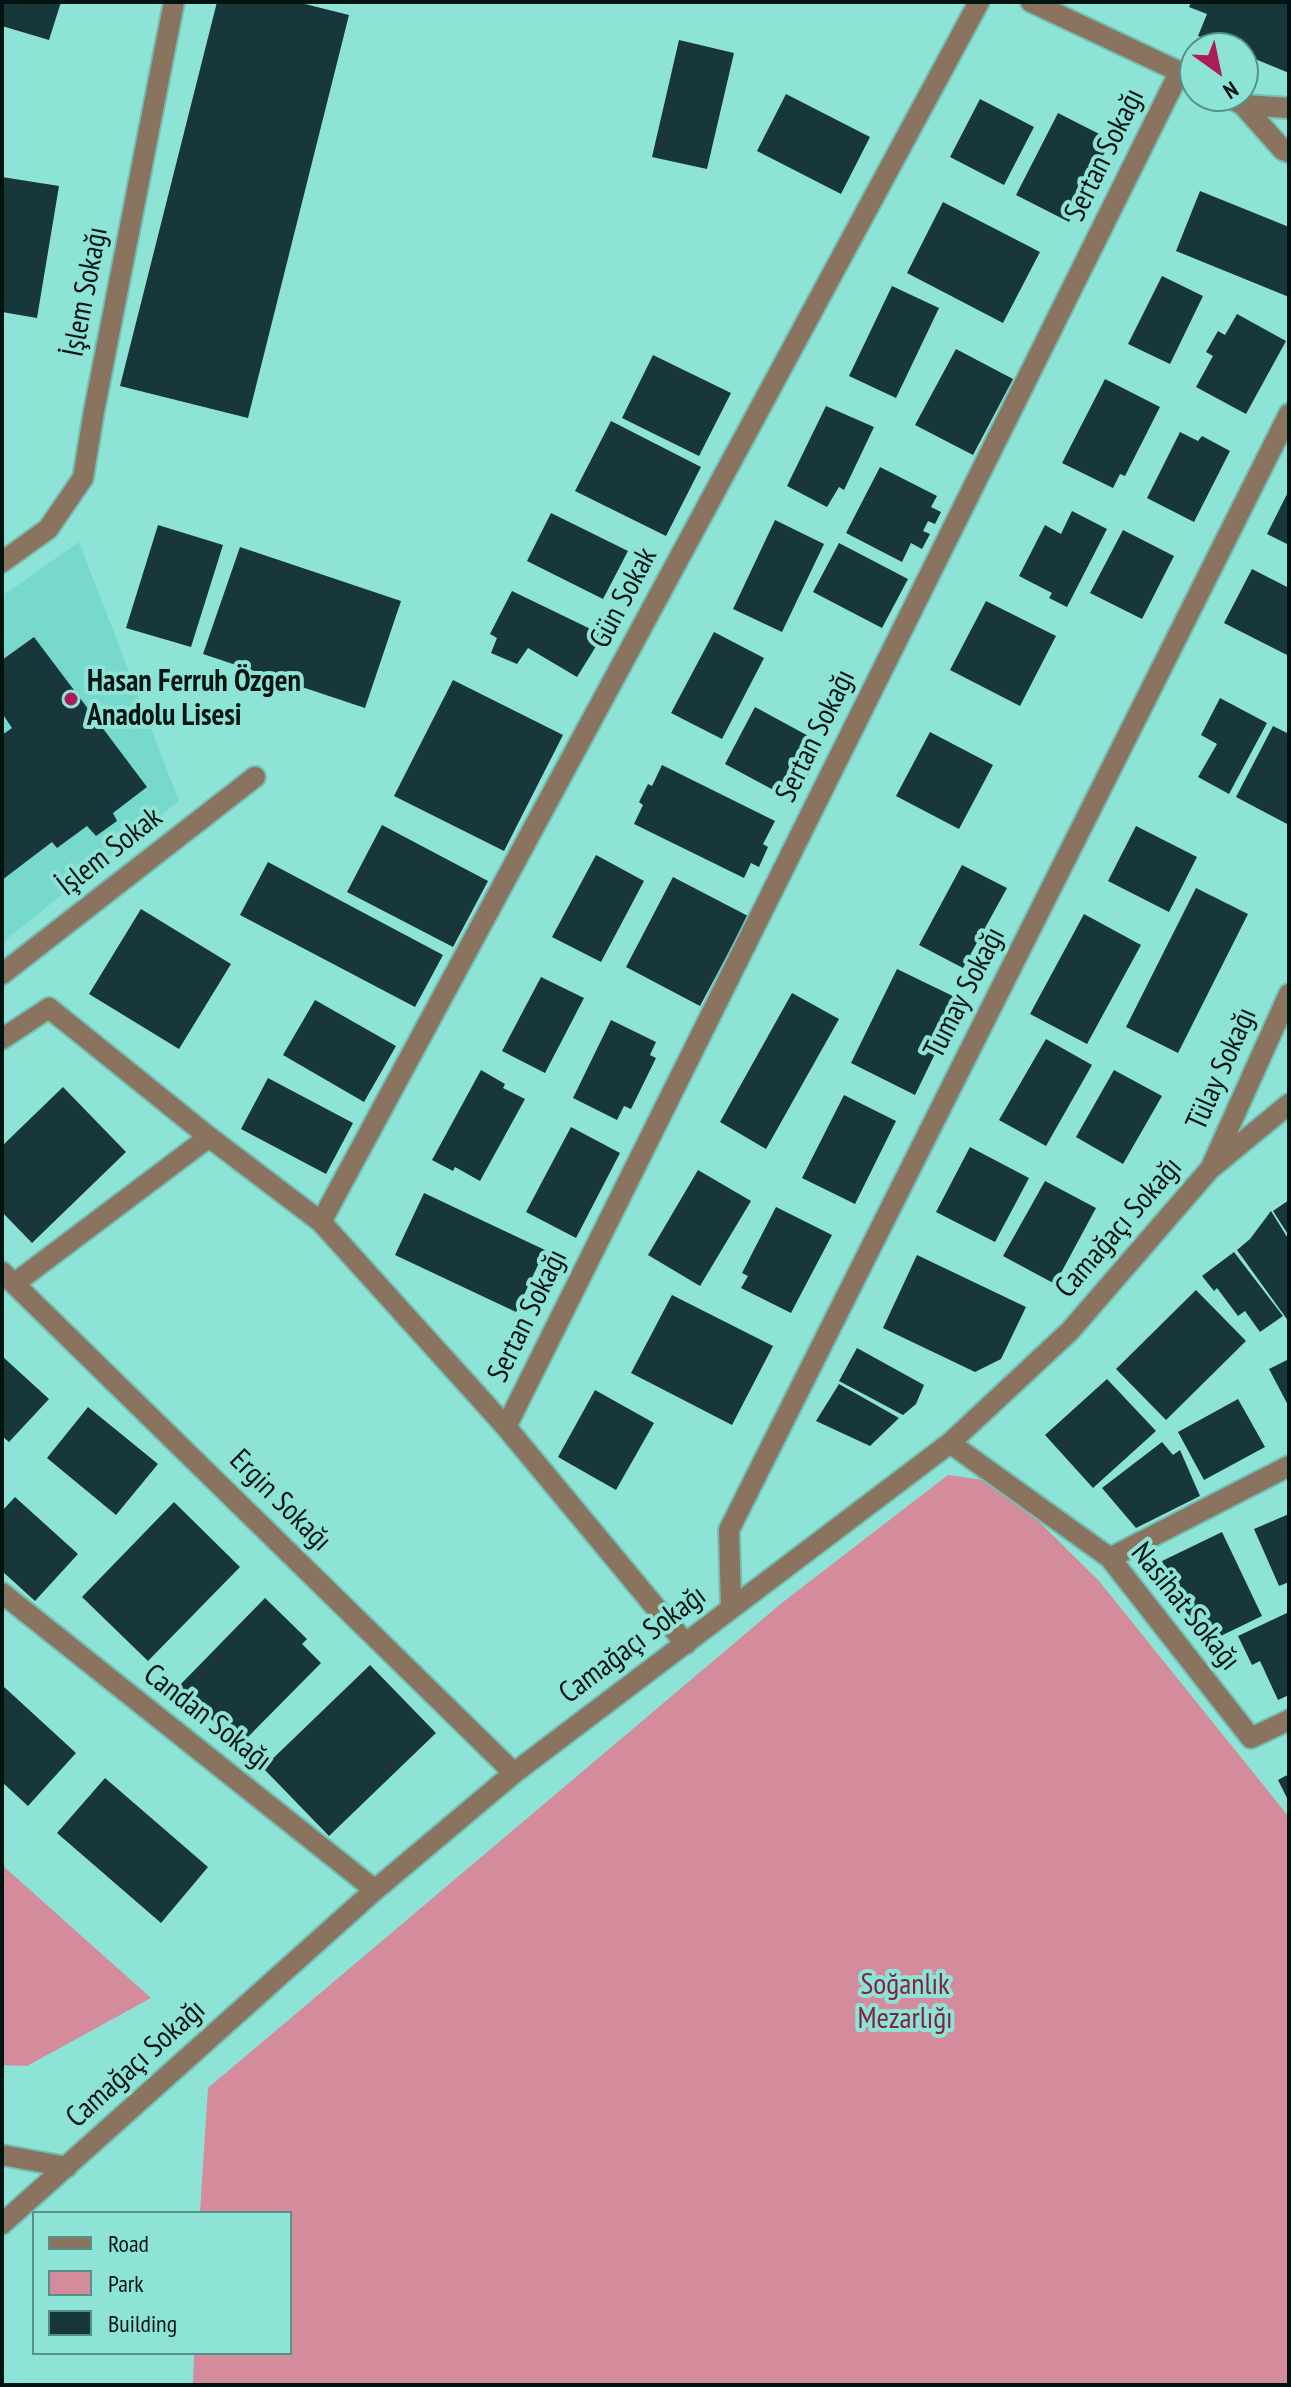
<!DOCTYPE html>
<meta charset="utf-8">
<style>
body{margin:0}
#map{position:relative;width:1291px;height:2387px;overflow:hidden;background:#8ee3d7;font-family:"PT Sans Narrow",sans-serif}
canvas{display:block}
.frame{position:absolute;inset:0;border:4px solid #001512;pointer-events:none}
.legend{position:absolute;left:32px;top:2211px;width:260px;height:144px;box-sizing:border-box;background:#8ee3d7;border:2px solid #559188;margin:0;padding:10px 14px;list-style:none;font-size:24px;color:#001512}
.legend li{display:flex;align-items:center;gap:16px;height:40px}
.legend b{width:40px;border:2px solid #559188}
.north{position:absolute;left:1179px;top:32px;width:80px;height:80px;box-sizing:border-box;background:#8ee3d7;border:2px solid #559188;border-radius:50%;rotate:147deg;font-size:22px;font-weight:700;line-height:32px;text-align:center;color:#001512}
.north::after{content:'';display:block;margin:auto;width:28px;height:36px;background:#ad1d55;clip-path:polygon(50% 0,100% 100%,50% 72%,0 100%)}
</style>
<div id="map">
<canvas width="1291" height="2387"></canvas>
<div class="frame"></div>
<ul class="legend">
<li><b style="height:10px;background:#8b745f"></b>Road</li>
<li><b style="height:22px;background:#d48b9c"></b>Park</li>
<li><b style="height:22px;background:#17373a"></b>Building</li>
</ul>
<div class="north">N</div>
</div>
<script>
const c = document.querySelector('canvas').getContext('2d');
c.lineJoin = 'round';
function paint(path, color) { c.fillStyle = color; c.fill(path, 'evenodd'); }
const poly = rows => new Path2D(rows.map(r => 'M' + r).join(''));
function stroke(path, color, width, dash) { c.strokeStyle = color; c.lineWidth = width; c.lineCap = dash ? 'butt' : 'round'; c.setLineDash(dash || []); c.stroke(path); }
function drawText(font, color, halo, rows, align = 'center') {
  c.font = font + ' "PT Sans Narrow",sans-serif'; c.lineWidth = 8; c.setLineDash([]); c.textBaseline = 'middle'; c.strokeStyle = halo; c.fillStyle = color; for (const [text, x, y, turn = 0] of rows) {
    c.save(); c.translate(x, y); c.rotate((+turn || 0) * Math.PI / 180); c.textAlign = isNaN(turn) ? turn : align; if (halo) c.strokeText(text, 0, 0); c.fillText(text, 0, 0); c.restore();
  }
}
const built = poly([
 [79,542,179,801,2,943,2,596]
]);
const green = poly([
 [948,1475,999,1482,1099,1581,1289,1817,1289,2385,193,2385,194,2353,290,2353,290,2213,200,2213,208,2088,783,1602],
 [2,1865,151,1998,27,2066,2,2065]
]);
const building = poly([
 [2,2,61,2,49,40,2,26],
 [217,2,297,2,349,15,248,418,120,386],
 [1191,2,1289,2,1289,73,1243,54,1243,48,1228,48,1198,36,1207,14,1189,7],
 [679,40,734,53,707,169,652,157],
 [786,94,870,137,841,194,757,151],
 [980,99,1034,127,1004,185,950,157],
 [1058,113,1111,140,1069,222,1016,195],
 [2,177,59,186,37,318,2,312],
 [1200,191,1289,227,1289,297,1176,251],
 [943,202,1040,252,1003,323,907,273],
 [1162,276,1203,296,1170,364,1128,344],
 [892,286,939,308,896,398,849,376],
 [1237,314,1286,341,1246,414,1196,387,1213,356,1206,352,1218,331,1225,335],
 [956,349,1013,379,973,455,915,425],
 [653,355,731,393,699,456,622,418],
 [1105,379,1160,407,1125,476,1120,474,1113,488,1062,463],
 [826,406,874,427,844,490,839,487,827,507,787,486],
 [611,421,701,467,666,536,575,491],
 [1180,432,1198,441,1202,436,1230,451,1194,522,1147,498],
 [880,467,937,496,931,507,941,512,935,524,928,521,923,531,930,534,922,549,911,543,902,562,846,533],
 [1289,490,1289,545,1267,534],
 [1072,511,1107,529,1067,607,1049,598,1052,593,1019,576,1045,525,1061,534],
 [551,513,628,551,603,599,527,561],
 [775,520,824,544,782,632,733,609],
 [158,525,223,545,191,647,126,628],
 [1123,530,1174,556,1142,619,1090,593],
 [839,543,908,579,882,628,813,592],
 [240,547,401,601,365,708,203,654],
 [1252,569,1289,588,1289,656,1224,623],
 [512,591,603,635,577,677,528,648,517,664,491,653,497,638,490,634],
 [986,601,1056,636,1020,706,950,670],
 [714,632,764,658,722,739,671,713],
 [34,637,147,787,113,813,117,821,96,836,87,826,57,848,52,842,2,880,2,735,12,728,2,713,2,660],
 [453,680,563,735,504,851,394,796],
 [1220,698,1267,723,1229,794,1198,777,1217,744,1201,735],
 [755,707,825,745,794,801,725,764],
 [1273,726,1289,734,1289,825,1236,797],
 [930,732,993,765,959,829,896,796],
 [662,765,775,821,763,844,768,847,759,867,751,863,744,878,634,824,643,805,639,802,648,784,652,786],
 [382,825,488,881,453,947,347,892],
 [1136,826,1197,857,1169,912,1108,881],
 [596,855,644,881,601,962,552,937],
 [268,862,443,955,415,1007,240,915],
 [962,865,1007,888,963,968,919,945],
 [673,877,748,916,700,1006,626,967],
 [1196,888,1248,914,1178,1053,1126,1027],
 [141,909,231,964,179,1049,89,994],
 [1084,914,1141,945,1087,1044,1030,1014],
 [897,969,961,1000,915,1095,851,1063],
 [541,977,584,998,545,1073,502,1051],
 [792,993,839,1019,766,1149,720,1122],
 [315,1000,396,1046,364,1102,283,1055],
 [611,1020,656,1042,650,1055,656,1058,631,1109,624,1106,617,1120,573,1098],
 [1046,1039,1092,1065,1046,1146,999,1120],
 [481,1070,505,1084,503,1088,525,1099,480,1181,455,1167,453,1171,432,1160],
 [1114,1070,1162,1096,1123,1164,1076,1137],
 [268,1078,353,1123,326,1174,241,1129],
 [63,1087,126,1152,32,1243,2,1212,2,1146],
 [844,1095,896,1121,855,1204,802,1178],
 [571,1127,620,1153,576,1238,526,1212],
 [970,1147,1029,1178,995,1242,936,1212],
 [698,1170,751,1201,700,1286,648,1255],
 [1045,1181,1096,1208,1055,1284,1003,1256],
 [424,1193,545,1250,516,1312,395,1255],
 [1289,1200,1289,1236,1273,1211],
 [776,1207,832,1235,791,1313,741,1288,748,1276,742,1273],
 [1271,1211,1289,1240,1289,1322,1237,1250,1250,1239],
 [1234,1252,1283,1316,1260,1332,1245,1311,1238,1316,1217,1288,1214,1291,1202,1276],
 [917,1255,1026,1307,1001,1359,975,1372,883,1328],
 [1196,1290,1246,1341,1166,1420,1116,1369],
 [672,1295,773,1346,732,1425,631,1373],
 [857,1348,924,1385,916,1404,903,1415,839,1381],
 [2,1356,49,1399,9,1442,2,1436],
 [1289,1359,1289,1407,1269,1369],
 [1107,1379,1156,1431,1093,1488,1045,1435],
 [839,1384,899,1418,870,1446,816,1421],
 [595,1390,654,1423,616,1490,558,1457],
 [1238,1399,1265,1447,1204,1480,1178,1432],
 [88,1407,158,1464,116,1515,47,1458],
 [1162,1442,1173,1455,1180,1450,1200,1496,1136,1528,1102,1488],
 [15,1497,78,1554,35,1601,2,1571,2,1511],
 [174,1502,240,1567,148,1661,82,1597],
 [1289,1514,1289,1582,1279,1586,1254,1529],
 [1222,1532,1262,1616,1202,1645,1162,1561],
 [265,1598,307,1639,302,1644,321,1663,239,1746,178,1687],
 [1289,1612,1289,1695,1278,1700,1260,1661,1252,1665,1238,1636],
 [370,1665,436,1733,329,1836,263,1768],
 [2,1685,76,1753,28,1806,2,1782],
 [1289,1774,1289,1802,1278,1780],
 [105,1778,208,1867,161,1923,57,1833]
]);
const minor = poly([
 [1031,2,1195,79],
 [1226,96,1243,105,1283,150,1289,152],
 [1243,105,1289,108],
 [2,562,48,529,83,478,94,411,174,2],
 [2,974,255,777],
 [2,1039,49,1008,209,1137],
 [1212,1165,1289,994],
 [321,1222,979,2],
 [2,1272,514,1773],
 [15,1283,209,1137,321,1222,506,1427,686,1644],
 [506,1427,1180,71],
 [950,1443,1110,1558,1251,1738,1289,1720],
 [1110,1558,1289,1466],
 [2,1593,375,1890],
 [731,1608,729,1530,1289,414],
 [2,2155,67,2167],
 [2,2224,375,1890,514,1773,950,1443,1070,1331,1210,1169,1289,1104]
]);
const markers = [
 [71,699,8,"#ad1d55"]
];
const streetNames = [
 ["Sertan Sokağı",1105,155,-64],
 ["İşlem Sokağı",86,292,-79],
 ["Gün Sokak",624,598,-62],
 ["Sertan Sokağı",816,736,-64],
 ["İşlem Sokak",110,852,-38],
 ["Tumay Sokağı",965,993,-63],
 ["Tülay Sokağı",1222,1069,-66],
 ["Camağaçı Sokağı",1119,1228,-49],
 ["Sertan Sokağı",528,1316,-64],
 ["Ergin Sokağı",280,1501,45],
 ["Nasihat Sokağı",1185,1607,51],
 ["Camağaçı Sokağı",633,1645,-37],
 ["Candan Sokağı",207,1718,38],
 ["Camağaçı Sokağı",136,2064,-42]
];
const poiNames = [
 ["Hasan Ferruh Özgen",87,682],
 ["Anadolu Lisesi",87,716]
];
const parkNames = [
 ["Soğanlık",905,1985],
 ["Mezarlığı",905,2019]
];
paint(built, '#77d9cb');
paint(green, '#d48b9c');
paint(building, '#17373a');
stroke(minor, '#74beb4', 24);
stroke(minor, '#8b745f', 20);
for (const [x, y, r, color] of markers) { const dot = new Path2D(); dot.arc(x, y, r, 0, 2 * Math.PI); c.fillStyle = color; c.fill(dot); stroke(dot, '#8ee3d7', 3); }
drawText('30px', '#001512', '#8ee3d7', streetNames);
drawText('bold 30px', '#001512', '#8ee3d7', poiNames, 'left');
drawText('30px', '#7f2543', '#8ee3d7', parkNames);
</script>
